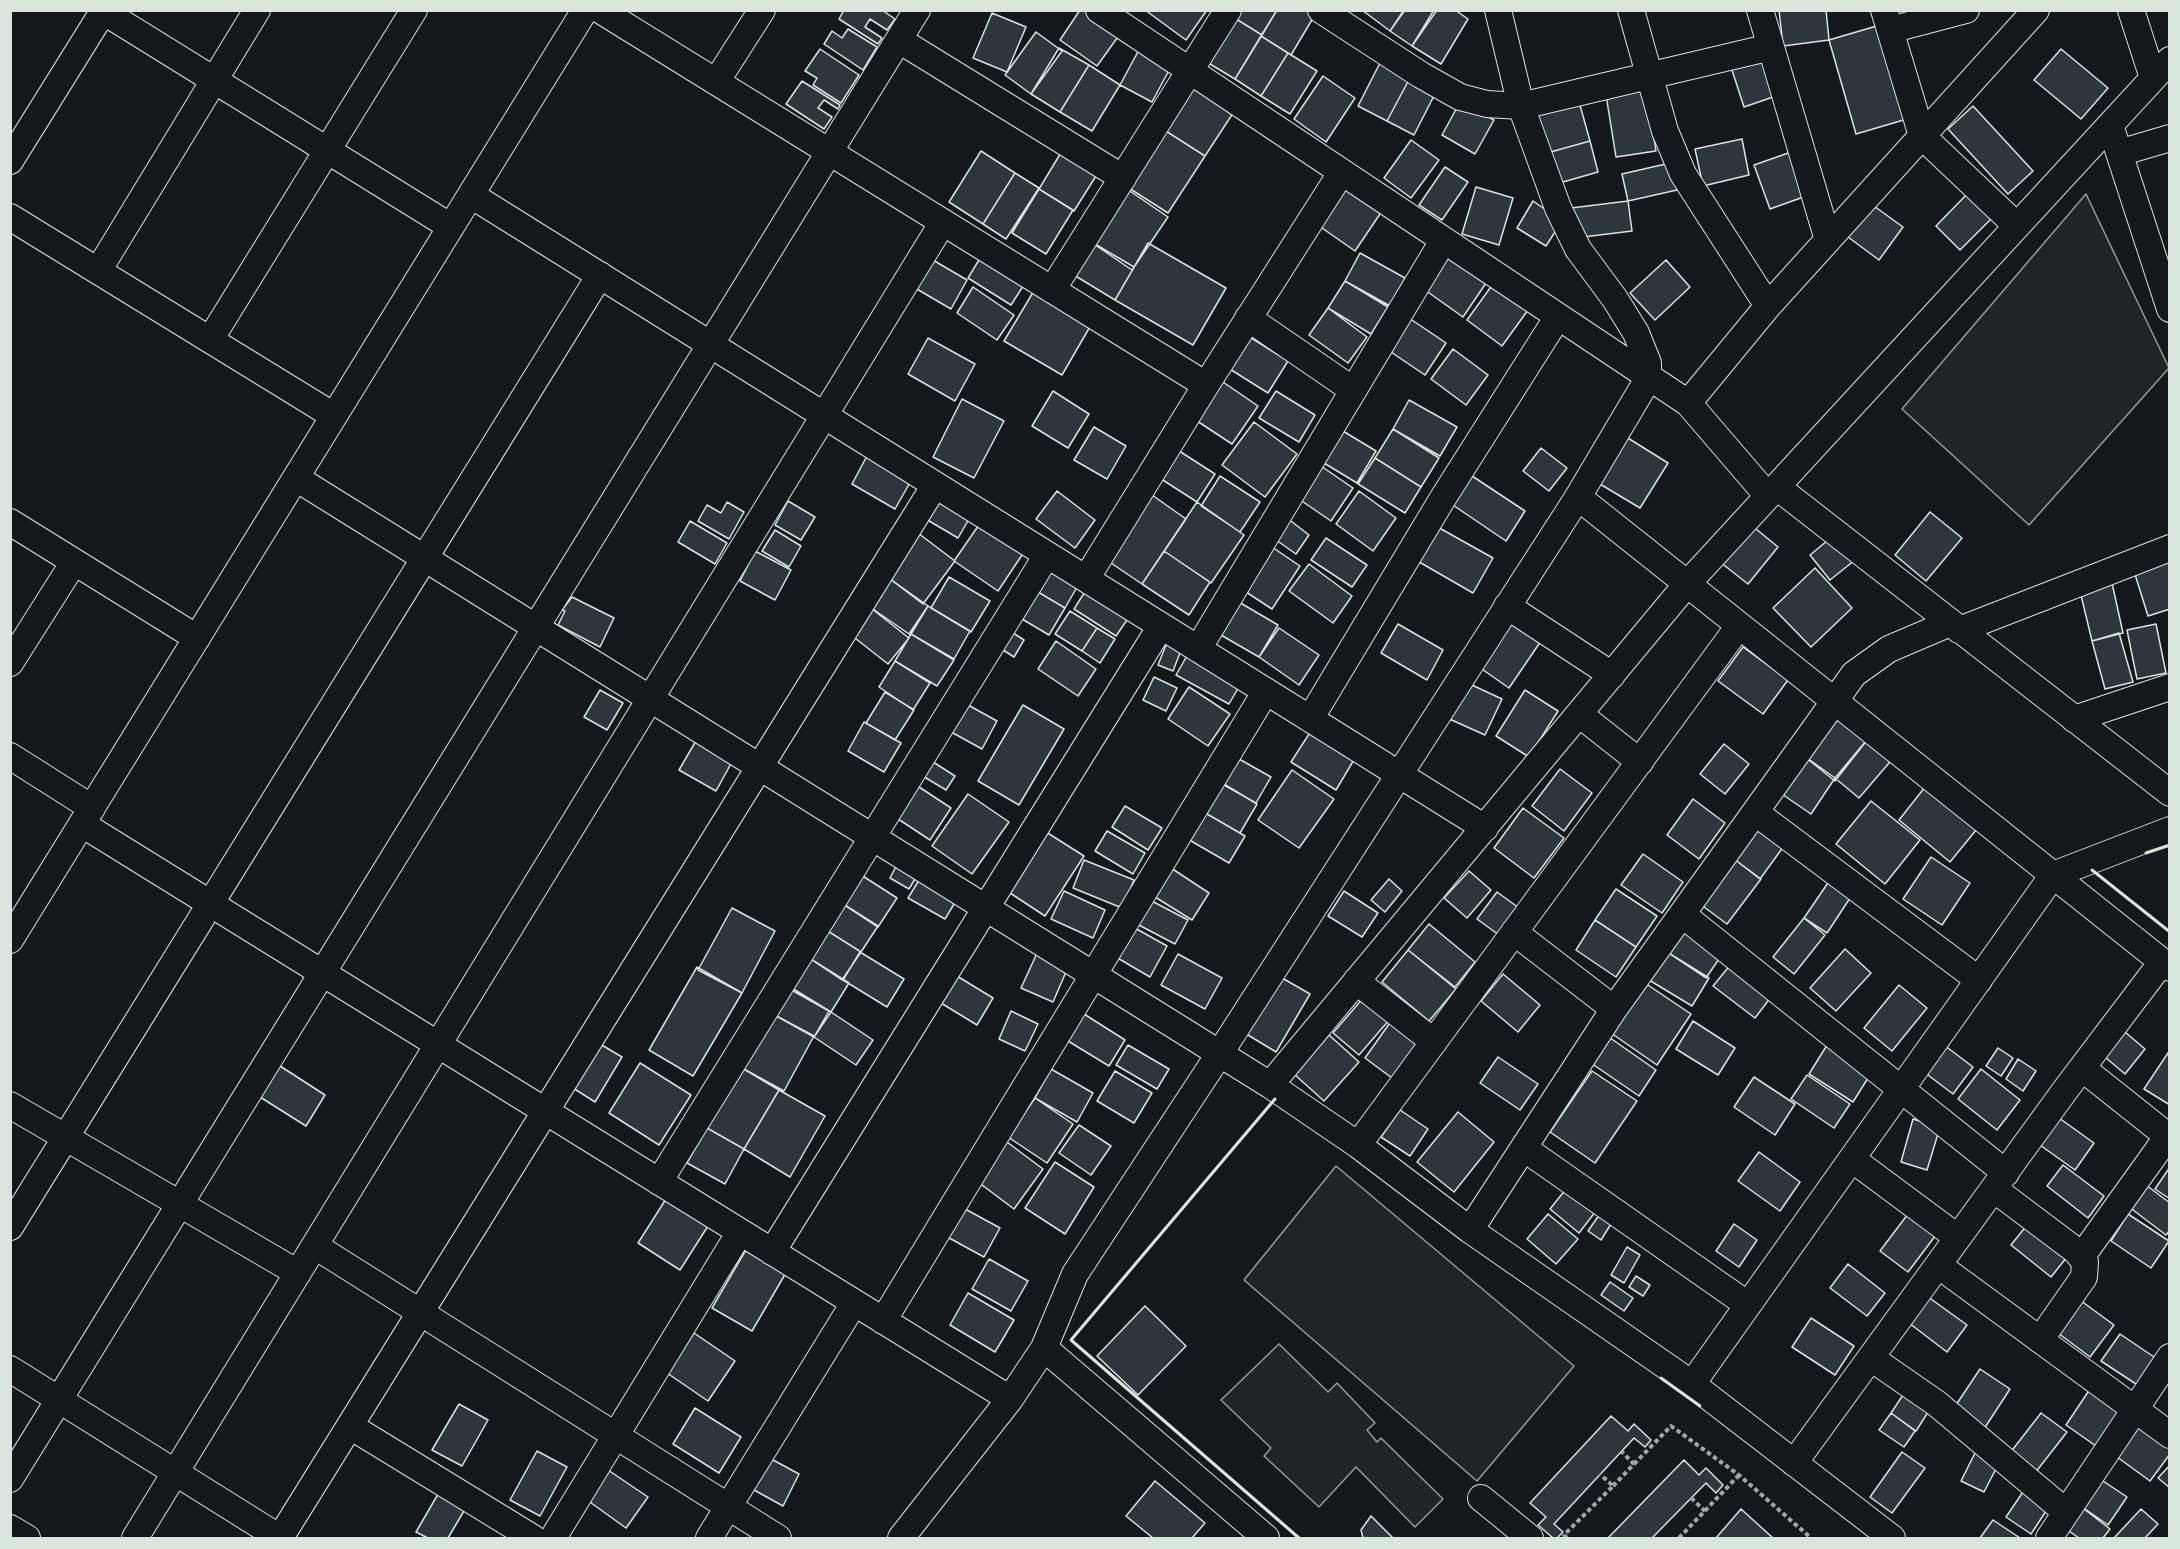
<!DOCTYPE html>
<style>
body{margin:0}
#map{position:relative;width:2180px;height:1549px;overflow:hidden;background:#14181c;font-family:Georgia,serif}
canvas{display:block}
.frame{position:absolute;inset:0;border:12px solid #d8e6dc;pointer-events:none}
</style>
<div id="map">
<canvas width="2180" height="1549"></canvas>
<div class="frame"></div>
</div>
<script>
const c = document.querySelector('canvas').getContext('2d');
c.lineJoin = 'round';
function paint(path, color) { c.fillStyle = color; c.fill(path, 'evenodd'); }
const poly = rows => new Path2D(rows.map(r => 'M' + r).join(''));
function stroke(path, color, width, dash) { c.strokeStyle = color; c.lineWidth = width; c.lineCap = dash ? 'butt' : 'round'; c.setLineDash(dash || []); c.stroke(path); }
const green = poly([
 [2086,194,2169,368,2029,525,1902,409,2086,194],
 [1336,1166,1574,1366,1477,1481,1244,1280,1336,1166],
 [1279,1344,1328,1392,1337,1383,1375,1423,1367,1430,1377,1442,1381,1438,1443,1499,1415,1527,1356,1467,1319,1507,1264,1456,1271,1448,1221,1400,1279,1344]
]);
const building = poly([
 [844,10,882,10,895,19,887,30,870,19,865,27,882,38,878,44,839,19,844,10],
 [1080,10,1088,10,1120,34,1097,66,1060,40,1080,10],
 [1145,10,1207,10,1186,40,1145,10],
 [1237,10,1277,10,1262,35,1233,17,1237,10],
 [1277,10,1312,10,1316,13,1291,55,1261,36,1277,10],
 [1362,10,1405,10,1390,31,1362,10],
 [1404,10,1437,10,1412,46,1390,31,1404,10],
 [1434,10,1455,10,1468,19,1441,64,1412,46,1434,10],
 [1779,10,1826,10,1829,40,1783,46,1779,10],
 [992,13,1026,27,1007,72,973,58,992,13],
 [1233,17,1262,35,1235,79,1205,61,1233,17],
 [1880,25,1907,119,1856,134,1829,40,1880,25],
 [848,29,877,47,863,70,824,44,832,31,842,38,848,29],
 [1036,32,1062,51,1031,94,1005,75,1036,32],
 [1261,36,1288,53,1261,96,1235,79,1261,36],
 [1141,46,1173,63,1152,102,1120,85,1141,46],
 [1059,48,1089,65,1060,112,1031,94,1059,48],
 [820,49,859,75,841,103,813,85,817,78,805,71,820,49],
 [2061,49,2108,88,2081,119,2034,80,2061,49],
 [1288,53,1317,71,1290,114,1261,96,1288,53],
 [1764,56,1776,96,1744,107,1731,67,1764,56],
 [1382,59,1412,74,1387,121,1358,106,1382,59],
 [1089,65,1120,85,1092,131,1060,112,1089,65],
 [1412,74,1438,88,1414,135,1387,121,1412,74],
 [1189,76,1237,107,1205,156,1158,126,1189,76],
 [1323,76,1355,98,1326,142,1294,119,1323,76],
 [802,81,840,105,838,109,824,100,818,108,832,117,824,129,786,104,802,81],
 [1646,88,1656,151,1616,157,1606,95,1646,88],
 [1578,98,1590,141,1547,153,1536,111,1578,98],
 [1460,102,1494,120,1475,154,1442,135,1460,102],
 [1973,106,2033,171,2008,194,1948,129,1973,106],
 [1158,126,1205,156,1168,213,1121,183,1158,126],
 [1742,139,1749,175,1703,186,1695,149,1742,139],
 [1411,140,1439,160,1411,198,1384,178,1411,140],
 [1590,141,1598,172,1556,184,1547,153,1590,141],
 [1065,146,1101,168,1074,211,1039,189,1065,146],
 [981,151,1015,173,983,224,949,202,981,151],
 [1794,151,1809,195,1770,209,1754,165,1794,151],
 [1670,163,1677,190,1628,201,1622,174,1670,163],
 [1445,167,1468,182,1442,220,1419,205,1445,167],
 [1015,173,1039,188,1006,239,983,224,1015,173],
 [1340,181,1382,211,1355,251,1312,221,1340,181],
 [1124,187,1168,217,1132,270,1088,240,1124,187],
 [1476,187,1513,198,1499,245,1462,234,1476,187],
 [1039,189,1073,210,1046,254,1012,233,1039,189],
 [1970,191,1994,216,1960,250,1936,226,1970,191],
 [1533,201,1562,221,1546,246,1517,228,1533,201],
 [1628,201,1632,231,1575,238,1571,208,1628,201],
 [1867,201,1903,227,1879,260,1844,234,1867,201],
 [1088,240,1134,267,1115,300,1069,272,1088,240],
 [1148,243,1226,288,1193,345,1115,300,1148,243],
 [1360,253,1405,278,1390,306,1345,281,1360,253],
 [982,255,1027,280,1011,305,968,278,982,255],
 [926,256,967,280,951,309,910,285,926,256],
 [1448,257,1486,283,1463,317,1425,290,1448,257],
 [1666,260,1690,287,1655,320,1630,293,1666,260],
 [1345,281,1388,307,1371,334,1328,308,1345,281],
 [1038,284,1095,318,1062,375,1004,341,1038,284],
 [1493,284,1528,310,1502,346,1467,320,1493,284],
 [973,287,1014,315,997,340,957,313,973,287],
 [1328,308,1367,337,1348,363,1309,335,1328,308],
 [1406,316,1446,343,1425,375,1385,348,1406,316],
 [1245,334,1288,361,1268,393,1225,366,1245,334],
 [928,338,975,364,955,401,908,374,928,338],
 [1453,349,1488,375,1466,405,1431,379,1453,349],
 [1217,378,1258,406,1232,444,1191,417,1217,378],
 [1053,391,1089,414,1068,448,1032,426,1053,391],
 [1276,391,1315,415,1299,442,1259,418,1276,391],
 [962,399,1004,421,974,478,933,457,962,399],
 [1409,400,1457,427,1440,456,1393,429,1409,400],
 [1254,422,1297,454,1265,497,1222,465,1254,422],
 [1333,425,1376,451,1357,483,1314,457,1333,425],
 [1094,427,1126,446,1107,479,1074,460,1094,427],
 [1393,429,1439,458,1421,487,1375,458,1393,429],
 [1623,435,1668,463,1640,508,1595,481,1623,435],
 [1173,447,1215,474,1197,502,1155,475,1173,447],
 [1541,448,1567,468,1549,491,1523,471,1541,448],
 [868,454,912,479,895,509,852,484,868,454],
 [1375,458,1421,487,1405,513,1358,484,1375,458],
 [1315,462,1353,488,1331,521,1293,495,1315,462],
 [1463,470,1525,511,1506,541,1444,499,1463,470],
 [1220,476,1260,502,1240,532,1201,506,1220,476],
 [934,489,973,512,958,538,919,515,934,489],
 [1057,491,1095,520,1075,548,1036,519,1057,491],
 [1359,491,1396,518,1373,551,1336,524,1359,491],
 [1152,495,1186,519,1142,584,1108,561,1152,495],
 [788,501,815,517,801,540,775,525,788,501],
 [727,502,744,512,729,539,698,521,707,505,721,513,727,502],
 [1197,502,1244,535,1211,583,1164,551,1197,502],
 [1930,512,1962,538,1926,581,1895,555,1930,512],
 [1283,515,1309,535,1296,554,1269,535,1283,515],
 [983,519,1026,549,998,591,954,561,983,519],
 [690,521,727,543,715,564,678,542,690,521],
 [1750,524,1778,547,1748,584,1720,562,1750,524],
 [1434,525,1493,558,1473,593,1414,559,1434,525],
 [775,530,801,546,789,567,762,551,775,530],
 [918,533,955,561,923,604,886,576,918,533],
 [1833,536,1855,560,1830,580,1810,555,1833,536],
 [1326,538,1367,565,1352,587,1311,560,1326,538],
 [1266,543,1300,566,1272,609,1237,586,1266,543],
 [755,551,791,570,775,600,740,581,755,551],
 [1164,551,1210,582,1189,615,1142,584,1164,551],
 [2170,557,2170,609,2148,616,2133,568,2170,557],
 [1048,563,1080,582,1065,608,1033,589,1048,563],
 [1309,564,1352,596,1333,623,1289,591,1309,564],
 [1815,568,1852,608,1811,647,1773,608,1815,568],
 [886,576,928,606,909,634,867,605,886,576],
 [949,577,990,601,971,632,931,608,949,577],
 [2112,583,2123,633,2092,641,2080,591,2112,583],
 [1088,587,1131,614,1116,636,1074,609,1088,587],
 [1033,589,1065,608,1049,635,1017,616,1033,589],
 [572,597,614,618,600,647,558,625,565,611,562,610,572,597],
 [1232,598,1278,625,1259,657,1214,631,1232,598],
 [867,605,909,638,888,664,846,631,867,605],
 [928,606,970,631,954,659,911,634,928,606],
 [1070,611,1097,628,1082,651,1055,634,1070,611],
 [1509,615,1543,638,1509,688,1476,665,1509,615],
 [1398,624,1443,650,1427,680,1381,653,1398,624],
 [2156,624,2166,673,2137,679,2127,630,2156,624],
 [1097,628,1115,639,1100,663,1082,651,1097,628],
 [1279,628,1319,655,1299,685,1259,657,1279,628],
 [1007,629,1024,640,1014,657,997,646,1007,629],
 [2119,633,2133,682,2105,689,2092,641,2119,633],
 [911,634,954,660,937,686,895,661,911,634],
 [1168,640,1183,645,1173,671,1158,665,1168,640],
 [1056,641,1096,669,1078,696,1038,669,1056,641],
 [1743,647,1788,680,1763,714,1718,681,1743,647],
 [1188,654,1241,683,1229,704,1176,675,1188,654],
 [895,661,930,683,913,710,879,687,895,661],
 [1154,677,1177,688,1166,711,1143,700,1154,677],
 [1461,680,1502,699,1485,735,1445,717,1461,680],
 [1189,687,1230,714,1208,746,1168,719,1189,687],
 [600,690,623,703,607,730,584,717,600,690],
 [1525,690,1558,711,1529,757,1496,736,1525,690],
 [885,692,914,710,895,740,866,723,885,692],
 [959,700,997,721,982,749,944,728,959,700],
 [1023,705,1064,729,1019,805,978,781,1023,705],
 [1836,707,1871,735,1835,781,1800,753,1836,707],
 [864,722,901,743,884,772,848,751,864,722],
 [1311,731,1355,758,1336,790,1291,762,1311,731],
 [1871,735,1895,756,1859,798,1835,778,1871,735],
 [697,739,733,760,716,791,679,770,697,739],
 [1724,744,1749,764,1725,794,1700,774,1724,744],
 [1800,753,1835,778,1811,814,1776,790,1800,753],
 [1232,755,1271,777,1256,803,1217,781,1232,755],
 [930,760,955,776,946,790,921,775,930,760],
 [1560,769,1592,793,1564,831,1532,806,1560,769],
 [1292,770,1334,799,1299,848,1258,820,1292,770],
 [1933,777,1985,819,1950,862,1899,820,1933,777],
 [910,781,951,808,930,840,889,813,910,781],
 [1219,781,1257,804,1240,833,1202,811,1219,781],
 [968,794,1009,822,972,874,932,846,968,794],
 [1693,799,1725,823,1699,859,1667,835,1693,799],
 [1871,801,1920,840,1885,884,1836,844,1871,801],
 [1125,806,1162,828,1148,850,1112,827,1125,806],
 [1523,808,1564,838,1534,878,1494,848,1523,808],
 [1202,811,1245,836,1229,863,1186,838,1202,811],
 [1763,819,1789,839,1760,879,1734,859,1763,819],
 [1043,830,1084,856,1045,916,1004,889,1043,830],
 [1107,831,1145,853,1133,874,1095,851,1107,831],
 [1643,854,1683,882,1662,913,1621,885,1643,854],
 [901,857,921,869,909,889,890,878,901,857],
 [1931,857,1970,883,1942,925,1903,899,1931,857],
 [1734,859,1761,879,1727,924,1700,904,1734,859],
 [1084,860,1134,880,1122,908,1073,888,1084,860],
 [1165,864,1209,893,1192,920,1147,892,1165,864],
 [1469,871,1491,890,1467,918,1444,898,1469,871],
 [924,872,960,894,945,919,908,898,924,872],
 [858,873,897,898,878,927,840,902,858,873],
 [1832,877,1854,892,1827,933,1804,918,1832,877],
 [1389,879,1402,891,1385,912,1371,900,1389,879],
 [1616,889,1657,916,1636,947,1595,920,1616,889],
 [1064,891,1105,910,1093,938,1051,919,1064,891],
 [1344,891,1378,913,1362,937,1328,916,1344,891],
 [1497,892,1519,908,1499,935,1477,919,1497,892],
 [1148,899,1188,920,1175,944,1135,923,1148,899],
 [840,902,878,926,861,952,823,928,840,902],
 [732,908,775,931,742,993,698,970,732,908],
 [1804,918,1825,935,1794,974,1773,957,1804,918],
 [1595,920,1636,947,1616,977,1576,950,1595,920],
 [1126,923,1167,946,1150,977,1109,953,1126,923],
 [1686,923,1725,950,1706,978,1667,952,1686,923],
 [1429,924,1475,962,1455,987,1408,950,1429,924],
 [823,928,861,952,842,980,806,956,823,928],
 [1845,949,1871,973,1836,1011,1810,988,1845,949],
 [1408,950,1456,989,1429,1021,1382,982,1408,950],
 [1038,951,1069,965,1053,1002,1021,988,1038,951],
 [860,952,904,979,887,1007,843,980,860,952],
 [1667,952,1709,978,1692,1006,1649,980,1667,952],
 [1178,954,1222,978,1205,1009,1161,985,1178,954],
 [806,956,849,983,831,1012,787,985,806,956],
 [1736,958,1777,989,1755,1018,1713,986,1736,958],
 [697,967,742,993,693,1076,649,1050,697,967],
 [952,973,993,998,977,1025,936,1000,952,973],
 [1503,974,1540,1005,1518,1032,1481,1001,1503,974],
 [1277,975,1310,994,1276,1052,1243,1032,1277,975],
 [1645,983,1691,1014,1657,1065,1611,1033,1645,983],
 [1899,985,1927,1008,1892,1051,1864,1028,1899,985],
 [786,987,829,1011,814,1037,771,1013,786,987],
 [1364,997,1390,1019,1359,1055,1333,1033,1364,997],
 [1011,1011,1038,1024,1025,1051,999,1039,1011,1011],
 [831,1012,873,1040,856,1065,814,1037,831,1012],
 [771,1013,814,1036,784,1091,742,1068,771,1013],
 [1084,1014,1125,1040,1109,1066,1068,1041,1084,1014],
 [1394,1017,1421,1037,1392,1078,1365,1058,1394,1017],
 [1693,1021,1735,1048,1718,1075,1676,1049,1693,1021],
 [2125,1032,2145,1049,2125,1074,2105,1057,2125,1032],
 [1603,1033,1656,1070,1639,1096,1585,1059,1603,1033],
 [1329,1035,1359,1062,1324,1101,1294,1074,1329,1035],
 [1829,1042,1873,1070,1853,1102,1809,1074,1829,1042],
 [1940,1042,1973,1067,1953,1094,1920,1069,1940,1042],
 [600,1044,622,1057,595,1102,573,1088,600,1044],
 [1128,1045,1169,1069,1157,1089,1116,1065,1128,1045],
 [1998,1048,2013,1058,2001,1076,1986,1066,1998,1048],
 [2170,1050,2170,1105,2144,1089,2170,1050],
 [1498,1057,1538,1084,1520,1110,1480,1083,1498,1057],
 [2018,1059,2036,1071,2023,1091,2006,1079,2018,1059],
 [640,1063,691,1095,659,1145,609,1113,640,1063],
 [280,1066,325,1095,306,1126,260,1097,280,1066],
 [742,1068,779,1090,744,1149,707,1128,742,1068],
 [1051,1069,1093,1093,1077,1122,1035,1098,1051,1069],
 [1981,1069,2020,1100,1997,1130,1958,1099,1981,1069],
 [1115,1071,1152,1093,1134,1123,1097,1101,1115,1071],
 [1592,1071,1637,1101,1595,1163,1550,1132,1592,1071],
 [1807,1075,1850,1104,1834,1128,1791,1099,1807,1075],
 [1754,1077,1795,1104,1775,1135,1734,1107,1754,1077],
 [779,1090,825,1116,790,1177,744,1149,779,1090],
 [1035,1098,1073,1124,1047,1163,1008,1137,1035,1098],
 [1400,1110,1428,1129,1410,1156,1381,1137,1400,1110],
 [1458,1112,1494,1142,1454,1192,1417,1162,1458,1112],
 [2052,1113,2094,1143,2075,1170,2033,1140,2052,1113],
 [1913,1119,1940,1127,1927,1170,1901,1162,1913,1119],
 [1079,1125,1111,1146,1091,1175,1059,1153,1079,1125],
 [707,1128,744,1149,725,1184,687,1163,707,1128],
 [1003,1139,1043,1169,1014,1209,974,1179,1003,1139],
 [1759,1152,1800,1182,1780,1211,1738,1181,1759,1152],
 [1055,1162,1094,1187,1065,1234,1025,1208,1055,1162],
 [2063,1165,2104,1196,2088,1218,2047,1186,2063,1165],
 [2170,1167,2170,1199,2155,1189,2170,1167],
 [1570,1184,1599,1207,1579,1233,1550,1209,1570,1184],
 [2146,1185,2170,1203,2170,1230,2166,1235,2129,1207,2146,1185],
 [666,1199,708,1226,680,1270,638,1243,666,1199],
 [956,1204,1000,1228,984,1257,940,1233,956,1204],
 [1604,1208,1616,1216,1601,1240,1588,1231,1604,1208],
 [1911,1210,1939,1231,1908,1272,1880,1251,1911,1210],
 [1548,1214,1578,1239,1556,1264,1527,1239,1548,1214],
 [2128,1214,2169,1241,2151,1268,2111,1241,2128,1214],
 [2031,1220,2071,1252,2051,1277,2011,1245,2031,1220],
 [1734,1224,1757,1240,1739,1267,1716,1251,1734,1224],
 [1627,1247,1640,1255,1624,1283,1611,1275,1627,1247],
 [747,1248,787,1271,752,1331,712,1308,747,1248],
 [989,1259,1028,1281,1011,1311,972,1289,989,1259],
 [1848,1264,1885,1293,1867,1316,1830,1288,1848,1264],
 [1636,1276,1650,1285,1643,1296,1629,1287,1636,1276],
 [1610,1282,1633,1298,1624,1311,1601,1295,1610,1282],
 [968,1293,1014,1320,995,1352,950,1325,968,1293],
 [1924,1294,1967,1325,1947,1352,1905,1320,1924,1294],
 [2073,1295,2114,1325,2090,1357,2050,1327,2073,1295],
 [1145,1306,1186,1346,1138,1395,1097,1356,1145,1306],
 [1811,1318,1854,1346,1835,1375,1792,1347,1811,1318],
 [694,1333,735,1361,708,1401,667,1373,694,1333],
 [2120,1334,2157,1359,2139,1386,2101,1361,2120,1334],
 [1980,1369,2010,1389,1984,1429,1954,1408,1980,1369],
 [2092,1386,2122,1407,2096,1446,2066,1425,2092,1386],
 [1907,1389,1932,1406,1916,1431,1891,1413,1907,1389],
 [459,1404,488,1420,462,1466,432,1450,459,1404],
 [695,1408,741,1437,719,1473,673,1444,695,1408],
 [1891,1413,1915,1431,1904,1447,1879,1430,1891,1413],
 [2041,1413,2067,1432,2035,1473,2010,1453,2041,1413],
 [1611,1416,1628,1431,1634,1424,1651,1440,1645,1447,1634,1438,1554,1524,1563,1532,1557,1538,1553,1538,1538,1525,1546,1517,1530,1503,1611,1416],
 [2135,1423,2170,1448,2170,1454,2150,1481,2113,1454,2135,1423],
 [537,1451,567,1467,540,1516,510,1500,537,1451],
 [1976,1451,1999,1463,1984,1492,1961,1481,1976,1451],
 [1902,1452,1925,1468,1892,1513,1870,1497,1902,1452],
 [762,1454,799,1474,783,1506,745,1485,762,1454],
 [1684,1460,1699,1475,1706,1468,1723,1485,1716,1493,1706,1483,1652,1538,1608,1538,1684,1460],
 [2170,1465,2170,1488,2158,1478,2170,1465],
 [608,1470,648,1497,626,1528,587,1500,608,1470],
 [2094,1475,2127,1497,2108,1525,2075,1502,2094,1475],
 [1155,1481,1205,1523,1192,1538,1153,1538,1126,1516,1155,1481],
 [441,1489,468,1504,448,1538,428,1538,416,1532,441,1489],
 [2025,1489,2050,1505,2031,1534,2006,1517,2025,1489],
 [2075,1502,2110,1529,2103,1538,2079,1538,2059,1524,2075,1502],
 [1741,1509,1773,1538,1716,1538,1741,1509],
 [2141,1509,2158,1524,2145,1538,2114,1538,2141,1509],
 [1371,1516,1393,1538,1363,1538,1361,1530,1371,1516],
 [1993,1520,2020,1538,1980,1538,1993,1520]
]);
const path = poly([
 [1634,1464,1671,1426,1739,1475,1811,1538],
 [1613,1486,1634,1464,1622,1452],
 [1691,1498,1705,1511],
 [1567,1538,1564,1535,1613,1486,1600,1474],
 [1679,1538,1739,1475]
]);
const minor = poly([
 [101,10,451,227],
 [600,10,1206,385],
 [1099,10,1688,403,1767,495],
 [1321,10,1421,75,1460,97,1487,104,1521,106,1771,47],
 [1631,10,1665,131,1683,174,1768,306],
 [1760,10,1828,240],
 [1884,10,1922,136,2017,226],
 [2131,10,2153,78],
 [1890,30,1966,10],
 [899,40,1123,178],
 [716,82,762,10],
 [2110,125,2170,309],
 [2119,153,2170,138],
 [10,161,104,10],
 [471,195,1485,828],
 [10,217,334,416],
 [98,271,257,10],
 [1052,290,1228,10],
 [1248,318,1353,390],
 [210,340,414,10],
 [1688,403,1768,306,2036,10],
 [296,478,1270,1085,1358,1145,1470,1230,1692,1384,1892,1538],
 [1777,487,2170,793],
 [1578,497,2170,968],
 [10,522,197,638],
 [1086,579,1206,385,1341,173],
 [1507,606,1612,675],
 [1959,630,2170,548],
 [1198,649,1443,241],
 [10,663,74,562],
 [1579,714,1640,762],
 [1310,719,1443,498,1557,318],
 [2074,719,2170,687],
 [10,756,92,808],
 [1756,813,1979,980],
 [82,824,1010,1399],
 [1683,915,2006,1173],
 [1514,932,1614,1009],
 [10,940,585,10],
 [1356,981,1434,1042],
 [2082,1068,2170,1138],
 [1270,1085,1687,584,2170,60],
 [10,1105,298,1273],
 [1358,1145,1739,626],
 [1525,1149,1748,1305],
 [1852,1159,1957,1237],
 [659,1182,1047,555],
 [1994,1189,2075,1250,2085,1262,2084,1277,2040,1340],
 [10,1227,600,275],
 [1470,1230,1614,1009,1854,674,1889,649,1950,623],
 [315,1246,778,1538],
 [772,1252,1161,626],
 [2082,1256,2168,1136],
 [1938,1265,2170,1435],
 [883,1321,1266,691],
 [1044,1348,1266,1538],
 [1871,1358,1936,1403,2066,1512],
 [10,1369,280,1538],
 [1692,1384,2053,875,2170,830],
 [350,1426,533,1538],
 [1794,1463,2066,1089,2162,962],
 [10,1479,917,10],
 [1481,1498,1530,1538],
 [10,1528,27,1538],
 [135,1538,943,222],
 [280,1538,935,485],
 [553,1538,740,1232],
 [709,1538,854,1303],
 [901,1538,1010,1399,1044,1348,1075,1274,1220,1053,1578,497,1648,379,1648,363,1636,333,1615,299,1578,249,1558,208,1521,106,1498,10],
 [2049,1538,2170,1357]
]);
const wall = poly([
 [2146,853,2170,845],
 [2092,870,2170,932],
 [1275,1099,1071,1340,1299,1538],
 [1661,1378,1700,1406]
]);
paint(green, '#202428');
stroke(green, '#939e99', 1.5);
paint(building, '#2c363c');
stroke(building, '#d8e6dc', 1.5);
stroke(minor, '#d8e6dc', 28);
stroke(path, '#9da8a2', 4, [4.5, 3]);
stroke(minor, '#14181c', 26);
stroke(wall, '#d8e6dc', 3);
</script>
